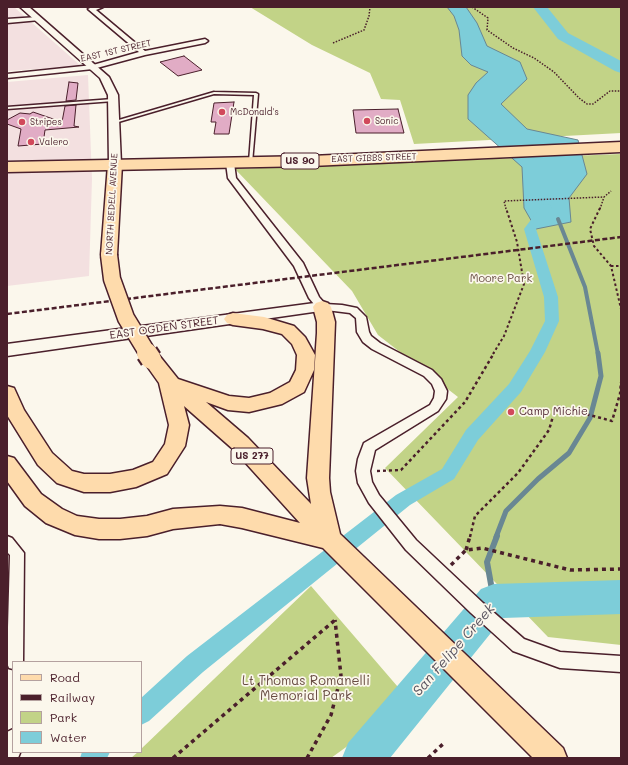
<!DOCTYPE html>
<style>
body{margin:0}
#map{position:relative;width:628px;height:765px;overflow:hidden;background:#fbf7ec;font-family:Mali,sans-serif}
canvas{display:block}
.frame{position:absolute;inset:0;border:8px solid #4a1f2b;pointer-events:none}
.legend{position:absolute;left:12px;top:661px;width:130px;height:92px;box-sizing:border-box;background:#fbf7ec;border:1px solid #b4a19f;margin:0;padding:5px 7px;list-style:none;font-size:12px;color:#4a1f2b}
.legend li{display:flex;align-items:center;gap:8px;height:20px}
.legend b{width:20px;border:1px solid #b4a19f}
</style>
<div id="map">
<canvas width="628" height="765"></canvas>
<div class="frame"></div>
<ul class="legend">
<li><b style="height:5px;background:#fedbac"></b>Road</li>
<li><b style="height:5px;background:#4a1f2b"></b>Railway</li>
<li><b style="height:11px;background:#c2d387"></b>Park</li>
<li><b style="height:11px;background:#7dcdd9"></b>Water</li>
</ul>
</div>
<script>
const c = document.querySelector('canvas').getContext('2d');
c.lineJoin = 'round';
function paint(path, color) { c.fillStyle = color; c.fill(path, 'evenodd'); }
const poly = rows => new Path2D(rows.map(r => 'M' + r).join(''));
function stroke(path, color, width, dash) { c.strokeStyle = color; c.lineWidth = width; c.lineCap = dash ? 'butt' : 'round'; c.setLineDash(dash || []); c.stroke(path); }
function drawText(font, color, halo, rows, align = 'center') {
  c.font = font + ' Mali,sans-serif'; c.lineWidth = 3.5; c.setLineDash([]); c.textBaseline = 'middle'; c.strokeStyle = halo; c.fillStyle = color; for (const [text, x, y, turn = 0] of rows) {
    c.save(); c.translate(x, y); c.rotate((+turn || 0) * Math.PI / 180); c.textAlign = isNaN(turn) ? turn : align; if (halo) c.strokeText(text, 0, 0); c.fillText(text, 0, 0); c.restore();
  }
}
const built = poly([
 [7,7,14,7,81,66,7,71],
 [88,75,92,179,89,276,7,286,7,82]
]);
const green = poly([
 [250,7,621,7,621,133,414,144,400,100,381,99,370,73,312,45],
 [621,154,621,645,548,637,385,468,458,397,378,335,352,291,235,169],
 [311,586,410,701,331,758,131,758,138,752,141,752,141,749]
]);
const water = poly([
 [447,7,466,7,477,23,487,46,520,62,527,79,501,104,527,129,578,140,587,174,569,198,571,222,536,229,524,208,522,167,468,119,468,95,476,83,488,72,471,65,462,56,459,30,454,16,447,7]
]);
const streamFar2 = poly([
 [558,219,585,287,598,354]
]);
const streamFar1 = poly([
 [496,537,506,511,538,479,569,453,590,418,601,376,598,353]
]);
const stream = poly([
 [494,601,487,562,497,536]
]);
const canal = poly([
 [546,204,550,205,552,208,536,229,558,297,559,321,545,352,521,392,478,440,454,479,410,505,203,672,149,721,141,725,141,698,187,656,396,495,442,469,466,430,509,384,530,351,545,321,544,297,524,229,542,205,546,204],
 [82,752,110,752,107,758,80,758,82,752]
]);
const river = poly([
 [533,7,547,7,568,33,621,61,621,73,615,71,558,39,533,7],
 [621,580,621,614,503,618,390,758,342,758,348,743,481,589,494,584,621,580]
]);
const building = poly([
 [184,56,202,70,178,76,160,62,184,56],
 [69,82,78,83,76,100,66,101,69,82],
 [234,102,229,134,214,134,216,122,211,122,214,103,234,102],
 [76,105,74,126,79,127,45,130,43,144,18,146,21,129,7,124,7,120,20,113,30,114,33,112,62,122,65,106,76,105],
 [398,109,404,133,356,133,353,110,398,109]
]);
const pathFar3 = poly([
 [472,7,488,18,487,30,513,48,534,58,554,72,579,98,587,104,593,104,610,91,621,91],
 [333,43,364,30,369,16,370,7],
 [506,209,504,201,604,197,611,191],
 [600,209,604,197]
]);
const pathFar2 = poly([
 [600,208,590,229,594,246,611,266,621,309],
 [611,266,621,266],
 [493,354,504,336,524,284,517,242,506,208]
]);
const pathFar1 = poly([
 [377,471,401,470,465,402,494,353],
 [470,537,475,516,518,473,549,430,556,406,612,421,620,394,621,382]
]);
const path = poly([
 [466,550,470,536],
 [451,565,466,550,482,548,570,570,621,569],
 [173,758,335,620],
 [307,758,331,715,341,676,335,620],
 [428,758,443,744]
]);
const lane = poly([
 [214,92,256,93,258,94,252,163,249,162,254,95,214,94,115,123,112,122,214,92],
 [113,99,114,99,114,101,7,109,7,107,113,99]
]);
const street = poly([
 [103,7,96,10,145,51,205,39,208,41,205,43,145,55,93,69,7,78,7,74,93,65,139,52,88,9,92,7,103,7],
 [38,17,41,19,40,20,7,23,7,19,38,17],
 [230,160,234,163,236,178,303,263,319,297,325,304,342,305,357,308,366,317,369,332,371,336,380,343,432,370,441,379,447,391,446,399,438,411,375,450,370,471,372,482,379,495,416,540,483,603,524,639,560,652,621,656,621,672,560,668,513,651,471,613,406,550,369,503,358,483,356,471,358,459,364,443,430,405,434,398,435,391,432,384,424,376,372,349,363,342,357,332,356,318,350,313,318,309,309,298,294,266,228,178,226,163,230,160],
 [7,536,12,538,24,553,23,662,13,662,13,669,9,668,7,663,10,555,7,552,7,536],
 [13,729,13,752,20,753,18,758,7,758,7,732,13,729]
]);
const secondary = poly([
 [20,7,29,7,109,77,118,95,121,164,119,167,115,168,111,167,109,164,108,95,100,78,20,7],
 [322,302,327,304,330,307,327,310,7,356,7,344,322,302]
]);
const primary = poly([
 [115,160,120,161,122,164,117,255,115,258,109,260,103,258,101,255,108,164,110,161,115,160],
 [322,301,328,303,331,307,335,322,329,478,330,492,340,534,563,748,567,758,533,758,323,548,242,528,220,524,173,529,147,536,120,539,99,539,75,535,46,523,25,506,7,481,7,456,14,458,41,494,62,509,77,516,99,519,120,519,147,516,173,509,220,506,242,508,300,523,234,450,184,406,189,425,185,446,167,474,136,487,110,492,84,492,57,483,38,465,7,415,7,386,14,388,24,410,52,453,72,471,84,474,110,474,133,470,153,462,165,444,169,425,159,383,142,359,144,354,151,353,158,354,178,379,229,396,249,398,270,393,290,382,296,370,297,355,292,344,282,334,263,329,233,325,227,323,224,319,227,315,233,313,264,317,294,326,305,337,315,355,314,370,304,392,282,404,249,412,228,410,206,402,248,438,311,504,307,478,317,333,317,322,313,307,316,303,322,301]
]);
const highway = poly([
 [621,142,621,152,311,166,7,172,7,162,311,156,621,142]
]);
const rail = poly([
 [7,314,621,237]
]);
const primaryBridgeFar1 = poly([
 [109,255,112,279,126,318,148,354]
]);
const primaryBridge = poly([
 [147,353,151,359]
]);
const markers = [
 [222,112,4,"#d1495b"],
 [367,121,4,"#d1495b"],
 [22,122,4,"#d1495b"],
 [31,142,4,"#d1495b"],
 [511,412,4,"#d1495b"]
];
const farStreetnames = [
 ["EAST 1ST STREET",116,51,-13],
 ["EAST GIBBS STREET",374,158,-2],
 ["NORTH BEDELL AVENUE",112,204,-87]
];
const farPoinames = [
 ["McDonald's",230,112],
 ["Sonic",375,121],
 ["Stripes",30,122],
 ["Valero",39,142]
];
const shields = [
 [300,161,38],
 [252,456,42]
];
const shieldNames = [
 ["US 90",300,161],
 ["US 277",252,456]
];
const parkNames = [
 ["Moore Park",501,279]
];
const streetNames = [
 ["EAST OGDEN STREET",164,328,-8]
];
const poiNames = [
 ["Camp Michie",519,412]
];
const nearParknames = [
 ["Lt Thomas Romanelli",306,681],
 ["Memorial Park",306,696]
];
const nearWaternames = [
 ["San Felipe Creek",454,650,-49]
];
paint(built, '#f3e0e0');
paint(green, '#c2d387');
paint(water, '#7dcdd9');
stroke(water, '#698793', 1);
stroke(streamFar2, '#698793', 4);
stroke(streamFar1, '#698793', 5);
stroke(stream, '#698793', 6);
paint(canal, '#7dcdd9');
paint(river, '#7dcdd9');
paint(building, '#e1acc5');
stroke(building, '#4a1f2b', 1);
stroke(lane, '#4a1f2b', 3);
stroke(street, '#4a1f2b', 3);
stroke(secondary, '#4a1f2b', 3);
stroke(primary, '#4a1f2b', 3);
stroke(highway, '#4a1f2b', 3);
stroke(pathFar3, '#4a1f2b', 1.5, [1.5, 1.5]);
stroke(pathFar2, '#4a1f2b', 2, [2.5, 2.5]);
stroke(pathFar1, '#4a1f2b', 2.5, [3, 3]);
stroke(path, '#4a1f2b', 3.5, [4, 4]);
paint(lane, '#fbf7ec');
paint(street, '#fbf7ec');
paint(secondary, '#fbf7ec');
paint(primary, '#fedbac');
paint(highway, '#fedbac');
stroke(rail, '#4a1f2b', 2.5, [5, 2.5]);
stroke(primaryBridgeFar1, '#4a1f2b', 19, []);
stroke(primaryBridge, '#4a1f2b', 24, []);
stroke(primaryBridgeFar1, '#fedbac', 16);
stroke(primaryBridge, '#fedbac', 20);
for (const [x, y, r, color] of markers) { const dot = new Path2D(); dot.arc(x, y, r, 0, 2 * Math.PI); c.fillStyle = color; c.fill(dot); stroke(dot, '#fbf7ec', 1.5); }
drawText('9px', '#4a1f2b', '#fbf7ec', farStreetnames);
drawText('9px', '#4a1f2b', '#fbf7ec', farPoinames, 'left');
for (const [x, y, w] of shields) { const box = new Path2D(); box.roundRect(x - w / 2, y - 8, w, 16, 3); c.fillStyle = '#fbf7ec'; c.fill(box); stroke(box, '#4a1f2b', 1); }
drawText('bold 10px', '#4a1f2b', null, shieldNames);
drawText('11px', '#684c42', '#fbf7ec', parkNames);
drawText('11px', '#4a1f2b', '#fbf7ec', streetNames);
drawText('11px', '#4a1f2b', '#fbf7ec', poiNames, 'left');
drawText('13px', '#684c42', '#fbf7ec', nearParknames);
drawText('italic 14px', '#59535f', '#fbf7ec', nearWaternames);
</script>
